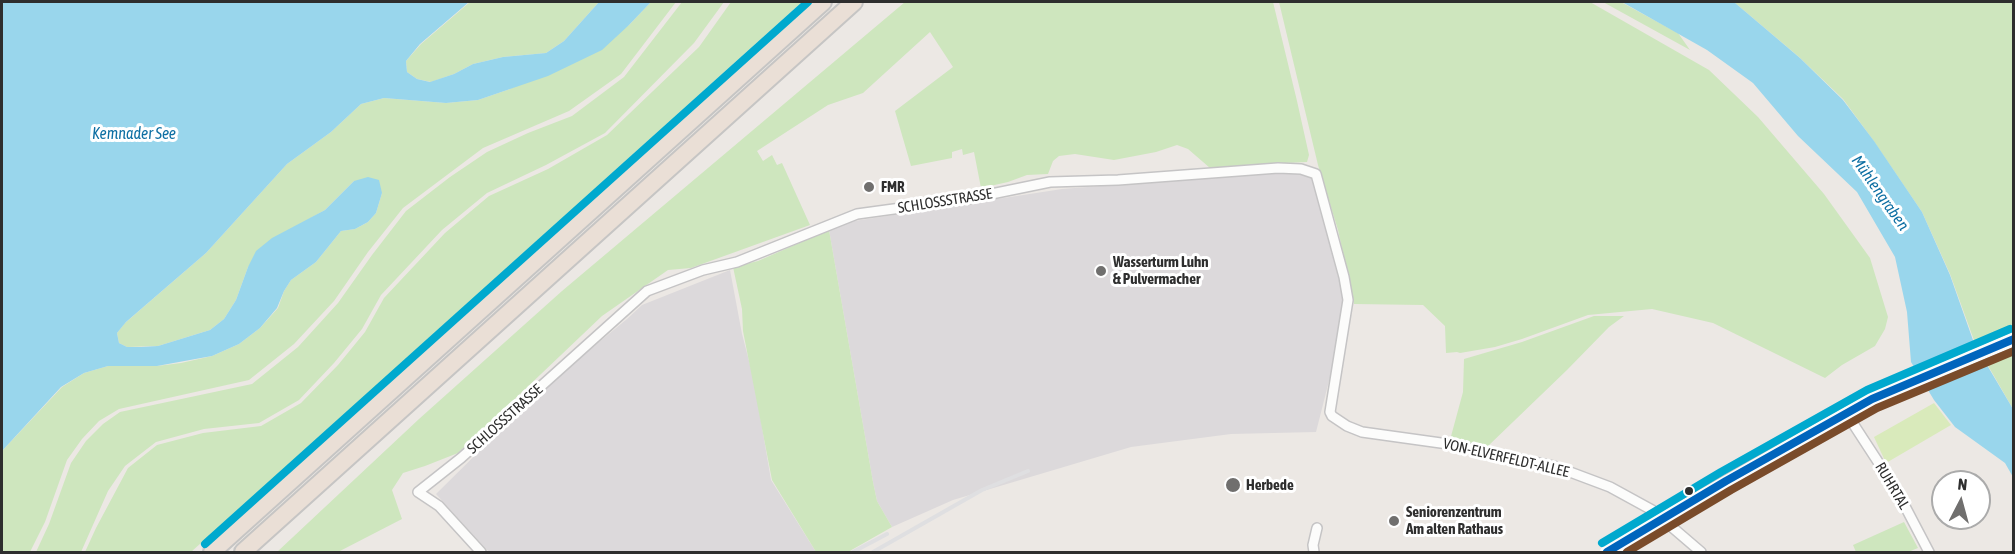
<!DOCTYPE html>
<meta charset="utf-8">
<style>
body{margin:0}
#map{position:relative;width:2015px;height:554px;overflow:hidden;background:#ece8e4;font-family:"Asap Condensed",sans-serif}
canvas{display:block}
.frame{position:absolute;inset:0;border:3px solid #2e2e2e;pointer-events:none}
.north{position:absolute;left:1931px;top:470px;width:60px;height:60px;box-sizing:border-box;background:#fff;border:2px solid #ababab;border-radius:50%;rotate:6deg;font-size:16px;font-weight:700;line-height:24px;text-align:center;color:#2e2e2e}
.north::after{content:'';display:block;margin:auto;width:21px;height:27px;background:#706f6e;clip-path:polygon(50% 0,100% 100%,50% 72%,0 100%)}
</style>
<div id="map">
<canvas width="2015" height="554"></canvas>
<div class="frame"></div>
<div class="north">N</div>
</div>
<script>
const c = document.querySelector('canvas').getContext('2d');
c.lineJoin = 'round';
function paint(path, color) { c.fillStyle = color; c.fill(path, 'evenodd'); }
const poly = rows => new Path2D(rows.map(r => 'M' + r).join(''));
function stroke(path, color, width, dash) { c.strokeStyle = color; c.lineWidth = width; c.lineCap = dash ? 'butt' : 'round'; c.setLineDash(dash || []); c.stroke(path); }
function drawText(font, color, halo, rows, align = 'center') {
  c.font = font + ' "Asap Condensed",sans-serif'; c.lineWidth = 6; c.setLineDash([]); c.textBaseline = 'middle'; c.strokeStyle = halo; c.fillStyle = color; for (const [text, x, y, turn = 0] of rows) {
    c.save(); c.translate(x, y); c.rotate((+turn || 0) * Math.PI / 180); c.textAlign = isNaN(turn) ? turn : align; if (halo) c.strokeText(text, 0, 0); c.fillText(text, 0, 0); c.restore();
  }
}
const industrial = poly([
 [1302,170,1312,177,1342,292,1344,322,1316,432,1231,434,1131,447,953,500,892,527,877,501,873,482,829,230,848,222,1062,189],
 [730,270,742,334,754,380,771,480,816,552,489,552,436,494,541,390,627,319,642,305]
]);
const green = poly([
 [470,2,599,2,564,41,546,53,503,57,473,64,454,74,431,82,417,79,407,72,406,61,421,44],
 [651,2,676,2,621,74,569,111,483,148,403,208,368,252,334,301,294,344,249,380,119,409,99,421,82,439,67,460,45,522,30,552,2,552,2,451,62,387,84,373,108,366,157,366,181,363,212,356,239,344,260,328,278,308,284,291,291,280,316,262,341,231,355,229,368,222,376,213,382,193,354,181,325,210,309,219,248,267,236,300,224,319,210,330,158,346,127,347,119,343,117,333,125,323,206,253,287,164,331,132,361,104,384,98,446,103,478,100,510,89,629,25],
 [682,2,724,2,694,43,605,133,546,165,487,193,442,230,381,295,362,329,334,363,299,400,259,423,204,429,156,442,125,466,108,491,81,552,36,552,49,524,71,463,86,441,103,424,120,412,252,384,298,347,338,303,372,255,406,211,450,177,487,152,528,133,572,116,624,77],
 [731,2,802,2,191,552,85,552,96,528,128,468,157,445,203,433,261,426,301,403,338,365,365,332,384,298,445,233,489,196,548,169,607,135,699,47],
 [905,2,1273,2,1297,101,1309,155,1307,162,1285,163,1218,170,1210,168,1188,149,1177,145,1156,152,1114,160,1075,154,1059,156,1053,161,1048,174,1027,175,1008,182,981,188,974,152,963,155,962,149,952,152,952,158,911,166,895,111,953,67,930,32,863,93,828,105,757,151,763,161,772,155,777,165,782,163,810,225,691,268,668,270,602,316,458,453,425,466,403,473,392,490,402,519,338,552,277,552,419,419,562,291],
 [1279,2,1590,2,1709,70,1758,117,1824,194,1870,258,1888,317,1885,329,1875,346,1842,365,1825,378,1713,323,1652,309,1588,315,1522,339,1495,347,1460,353,1457,352,1446,353,1445,326,1423,305,1354,304,1338,230,1318,165],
 [1603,2,1621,2,1665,26,1678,33,1690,50],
 [1734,2,2013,2,2013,409,1975,343,1950,274,1922,212,1873,140,1843,99,1799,57],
 [829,230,873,482,877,501,892,527,848,552,816,552,772,480,743,331,742,309,733,267,758,261],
 [1594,316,1624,316,1609,327,1567,370,1487,447,1450,440,1463,392,1464,359,1522,342],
 [1904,522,1918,548,1908,552,1856,552,1853,545]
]);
const pitch = poly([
 [1934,403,1951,425,1886,463,1874,437]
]);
const water = poly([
 [2,2,469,2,420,44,406,61,407,72,417,79,430,82,454,74,473,64,503,57,546,53,564,41,599,2,651,2,629,25,602,50,548,76,478,100,446,103,384,98,361,104,331,132,287,164,206,253,126,322,117,333,119,343,127,347,141,347,158,346,210,330,224,319,236,300,248,267,256,251,272,238,325,210,354,181,368,177,379,180,382,193,376,213,368,222,355,229,341,231,316,262,291,280,284,291,277,308,260,328,239,344,212,356,157,366,108,366,84,373,61,387,2,451],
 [1622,2,1734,2,1800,58,1843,100,1874,141,1922,212,1950,275,1974,343,2013,409,2013,477,2005,463,1955,427,1934,400,1911,362,1907,312,1895,257,1857,192,1798,136,1753,83,1707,50]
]);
const pier = poly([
 [1977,342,1988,361,1923,388,1911,368]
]);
const street = poly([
 [1852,422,1897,491,1929,552],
 [481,552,439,506,418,492,461,458,647,291,703,270,737,262,857,214,967,199,1050,182,1118,180,1278,168,1301,169,1316,174,1344,277,1348,300,1330,412,1332,416,1347,426,1362,432,1448,444,1554,466,1610,487,1652,510,1701,552],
 [1314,552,1313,545,1317,528]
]);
const secondary = poly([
 [1673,513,1872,399,2014,339]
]);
const highway = poly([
 [212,552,823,2],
 [243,552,854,2]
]);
const rail = poly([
 [853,552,887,534],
 [873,552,982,490,1028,471]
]);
const secondaryBridge = poly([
 [1607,552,1673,513]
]);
const bus1 = poly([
 [1607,552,1726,481,1872,399,2014,339]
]);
const bus2 = poly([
 [1627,552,1731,490,1877,408,2014,351]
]);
const bus3 = poly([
 [1602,543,1721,472,1867,390,2010,329],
 [205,544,808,2]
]);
const markers = [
 [869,187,6,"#706f6e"],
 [1101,271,6,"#706f6e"],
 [1233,485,8,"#706f6e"],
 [1689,491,5,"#2e2e2e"],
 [1394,521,6,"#706f6e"]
];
const poiNames = [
 ["FMR",881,187],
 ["Wasserturm Luhn",1113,262],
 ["& Pulvermacher",1113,279],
 ["Herbede",1246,485],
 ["Seniorenzentrum",1406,512],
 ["Am alten Rathaus",1406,529]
];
const streetNames = [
 ["SCHLOSSSTRASSE",945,201,-9],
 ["SCHLOSSSTRASSE",505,419,-42],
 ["VON-ELVERFELDT-ALLEE",1506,458,13],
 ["RUHRTAL",1892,486,59]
];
const waterNames = [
 ["Kemnader See",134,134],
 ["Mühlengraben",1880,193,55]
];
paint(industrial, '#dcd9db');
paint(green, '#cee6be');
paint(pitch, '#d9eabb');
paint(water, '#99d6ec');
paint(pier, '#ece8e4');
stroke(street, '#c5c4c5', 12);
stroke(secondary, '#c5c4c5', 16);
stroke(highway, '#c6c5c4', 20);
stroke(street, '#fcfcfb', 9);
stroke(secondary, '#fcfcfb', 14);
stroke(highway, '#eadfd6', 16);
stroke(rail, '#dfdfe1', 4);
stroke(secondaryBridge, '#c5c4c5', 16, []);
stroke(secondaryBridge, '#fcfcfb', 14);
stroke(bus1, '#0065bd', 8);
stroke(bus2, '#7a4b2a', 8);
stroke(bus3, '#00a9ce', 8);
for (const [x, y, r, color] of markers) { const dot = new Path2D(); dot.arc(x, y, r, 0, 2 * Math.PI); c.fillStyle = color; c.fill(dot); stroke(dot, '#fff', 2); }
drawText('bold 15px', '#2e2e2e', '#fff', poiNames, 'left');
drawText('15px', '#2e2e2e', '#fff', streetNames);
drawText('italic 16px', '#0d6fa3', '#fff', waterNames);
</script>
